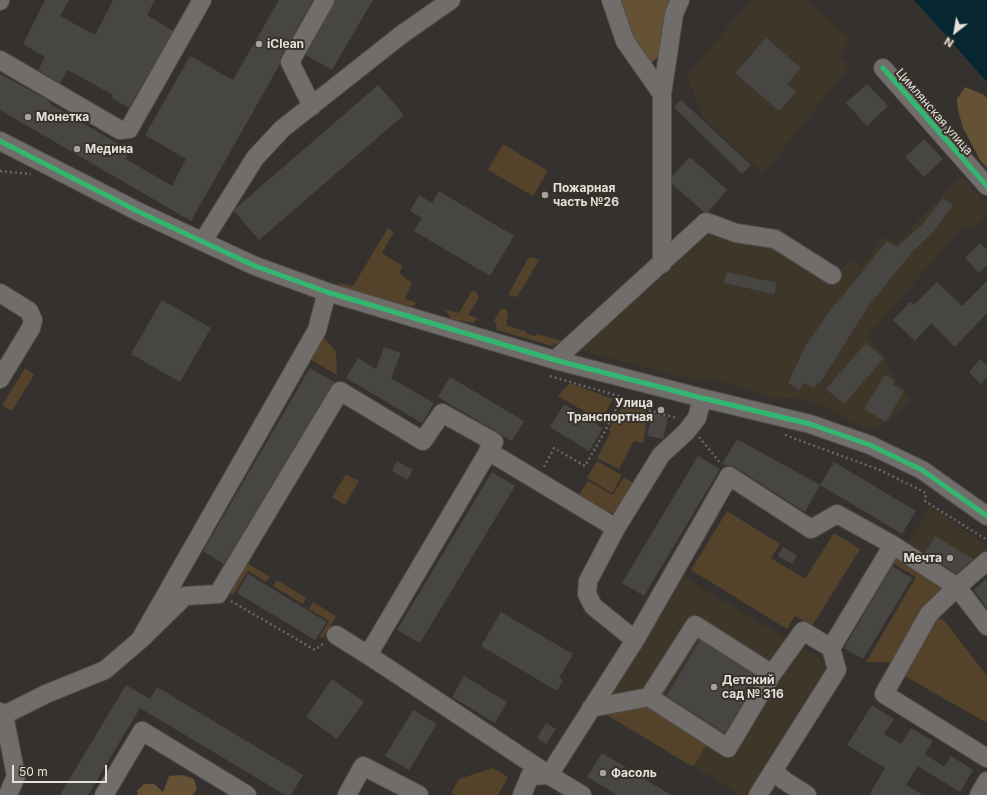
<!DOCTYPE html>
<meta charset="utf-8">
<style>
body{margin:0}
#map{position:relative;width:987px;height:795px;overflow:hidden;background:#34312e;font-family:Inter,sans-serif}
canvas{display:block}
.north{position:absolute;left:935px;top:12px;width:40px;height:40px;-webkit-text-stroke:3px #38322a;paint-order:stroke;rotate:211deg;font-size:11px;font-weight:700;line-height:16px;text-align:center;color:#e4e0db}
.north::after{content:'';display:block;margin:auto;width:14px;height:18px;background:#e4e0db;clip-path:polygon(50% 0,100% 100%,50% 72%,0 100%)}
.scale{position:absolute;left:12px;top:765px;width:95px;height:18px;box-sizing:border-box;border:2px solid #e4e0db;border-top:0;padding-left:5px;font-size:12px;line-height:14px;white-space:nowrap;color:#e4e0db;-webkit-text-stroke:3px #38322a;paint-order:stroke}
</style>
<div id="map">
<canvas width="987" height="795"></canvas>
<div class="north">N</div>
<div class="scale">50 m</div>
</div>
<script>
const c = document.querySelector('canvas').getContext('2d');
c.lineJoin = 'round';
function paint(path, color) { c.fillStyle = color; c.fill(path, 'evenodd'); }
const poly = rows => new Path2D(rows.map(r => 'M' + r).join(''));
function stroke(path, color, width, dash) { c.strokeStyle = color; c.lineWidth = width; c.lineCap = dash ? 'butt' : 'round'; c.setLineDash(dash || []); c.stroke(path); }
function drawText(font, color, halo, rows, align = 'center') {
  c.font = font + ' Inter,sans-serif'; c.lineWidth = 4; c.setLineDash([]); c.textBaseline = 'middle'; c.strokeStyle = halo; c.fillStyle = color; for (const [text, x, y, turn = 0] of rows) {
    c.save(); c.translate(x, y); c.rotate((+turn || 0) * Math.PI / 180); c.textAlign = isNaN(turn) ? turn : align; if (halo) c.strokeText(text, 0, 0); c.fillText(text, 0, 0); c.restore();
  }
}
const built = poly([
 [751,0,807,0,850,39,841,56,849,67,763,174,703,118,687,75],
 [961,176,987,205,987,216,974,229,964,225,868,336,886,358,888,369,912,399,882,427,866,429,816,403,793,398,775,399,722,382,689,379,578,350,708,231,770,242,833,281,850,259,861,266,884,237,897,243],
 [930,506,987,545,987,553,959,584,904,550],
 [681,575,829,664,750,795,741,795,600,710]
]);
const green = poly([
 [503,144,548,171,533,196,488,170],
 [388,228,394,232,382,253,403,266,399,273,412,283,405,299,415,302,415,305,409,307,340,288,339,283,353,286],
 [532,257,539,260,517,297,508,295,528,258],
 [474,291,476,292,479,298,468,315,478,318,473,323,451,319,445,310,459,313,471,292],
 [501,309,506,309,508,314,506,325,525,331,528,334,534,336,538,334,562,341,552,346,497,330,496,323,493,322],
 [323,336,336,352,337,375,310,359],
 [25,368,34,375,12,411,2,405],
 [570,383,613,399,601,421,558,396],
 [626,402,648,413,643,443,634,441,619,469,597,458,611,432,609,429],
 [597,461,622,475,612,493,587,478],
 [346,474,359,481,345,505,332,497],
 [624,477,635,484,618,513,610,513,579,495,588,481,613,495],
 [727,511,780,544,771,558,805,579,834,533,860,549,812,626,795,616,787,629,691,570],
 [891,554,942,584,942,591,929,600,891,662,866,662,916,577,891,562],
 [247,563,270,577,266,582,248,571,233,595,228,592,245,564],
 [277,580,306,598,303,604,273,586],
 [313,602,336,616,323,638,320,636,329,621,309,609],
 [934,617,944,620,987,676,987,723,903,675],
 [644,705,704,741,706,745,693,767,602,712],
 [493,768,508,777,498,795,455,795,451,793,459,779]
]);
const forest = poly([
 [617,0,672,0,661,53,651,64,642,60],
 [965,87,984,95,987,98,987,168,980,160,963,128,958,110,957,99],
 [182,775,194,779,197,789,193,795,138,795,137,791,144,784,154,784,163,792,169,776]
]);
const water = poly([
 [914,0,987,0,987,82]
]);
const building = poly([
 [45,0,69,0,60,16,95,35,113,0,155,0,147,15,173,31,129,108,112,98,113,95,68,70,60,83,38,70,45,57,23,44],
 [279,0,313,0,281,57,280,64,191,221,0,110,0,74,50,101,49,103,130,151,126,159,172,186,186,159,145,135,190,56,233,80],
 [335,0,373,0,332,70,306,55],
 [766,38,801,68,787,84,796,92,779,111,735,73],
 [867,84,888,106,867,126,846,103],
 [378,85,404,115,259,240,234,211,236,208],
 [681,100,751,165,742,174,674,107],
 [924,139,943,159,924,177,905,157],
 [690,157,727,190,708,212,704,212,672,184,672,176],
 [439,191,514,236,490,276,414,231,422,218,410,211,419,195,432,203],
 [943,198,953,205,933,232,912,252,869,305,820,383,818,382,814,388,804,383,799,390,788,383,806,345,830,311,887,241,897,247,923,224],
 [980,243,987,250,987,265,979,273,965,258],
 [727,272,777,283,774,294,724,283],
 [987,281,987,313,955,347,931,323,915,341,893,320,910,302,914,305,937,282,962,306],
 [162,300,211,328,180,382,131,354],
 [866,343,884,358,844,404,826,389],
 [384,347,401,353,391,378,434,403,422,423,346,378,358,358,376,369],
 [980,359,987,365,987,377,981,384,969,372],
 [310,368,334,382,224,564,203,551],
 [885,375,895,381,893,385,904,391,886,422,864,409],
 [450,377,524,421,512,441,438,397],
 [564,404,603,428,589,451,550,427],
 [652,413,668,417,663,439,647,436],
 [737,439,820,485,805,512,735,467,722,464],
 [698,456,720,469,644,596,622,583],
 [397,461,413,470,407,480,392,471],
 [834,462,916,511,902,534,820,485],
 [492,472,515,486,420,643,397,630],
 [935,536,973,559,956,574,925,553],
 [783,547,797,555,792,564,778,556],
 [892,566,912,578,863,659,844,648],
 [248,574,327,622,315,640,237,593],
 [987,578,987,608,974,590],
 [501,612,573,654,559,678,563,680,557,691,481,646],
 [700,640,758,677,725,733,667,696],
 [464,676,507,702,495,723,452,697],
 [332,679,364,702,337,739,306,717],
 [126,685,150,699,157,687,303,775,291,795,285,795,140,708,88,795,60,795],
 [872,705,894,719,884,734,901,744,911,728,933,741,925,754,944,767,951,756,973,770,960,792,918,766,906,785,923,795,869,795,885,768,847,745],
 [413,710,437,724,409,770,385,756],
 [546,723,556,729,546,744,537,738],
 [602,753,671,795,617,795,587,777]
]);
const path = poly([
 [0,171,31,174],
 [550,376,622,397,647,410,678,418],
 [785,435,880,470,926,493,925,501,987,540],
 [699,437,721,464],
 [544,467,554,448,585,466,605,431,622,397],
 [231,601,315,650,324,643]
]);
const minor = poly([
 [611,0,625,41,662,94,662,264],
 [0,1,0,0],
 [0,60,120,130,129,129,202,0],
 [883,68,987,186],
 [662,94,674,14,680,0],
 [312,106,290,62,325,0],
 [0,141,139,212,255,266,327,292,555,360,702,398,810,424,870,445,922,470,987,516],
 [203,241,255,158,282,129,401,35,451,0],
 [0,293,29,311,33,320,31,328,0,379],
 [555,360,706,222,736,233,775,239,832,275],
 [488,451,616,528],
 [987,561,957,587,987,626],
 [336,635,368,655],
 [140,640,185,596,218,594,340,391,423,441,442,413,494,442,368,655,549,775],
 [635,640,593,606,587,594,588,581,616,528,661,455,686,432,697,418,702,398],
 [649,697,728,748,772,674],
 [591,708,649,697,695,625,772,674,803,631,831,648],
 [0,712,4,715,46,694,105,670,140,640,317,330,327,292],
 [0,717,4,715,16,776,8,795],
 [773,771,785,781,807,795],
 [104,795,142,731,247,795],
 [347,795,363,766,419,795],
 [522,795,530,776,549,775],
 [582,795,549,775,635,640,729,476,811,529,837,514,893,545],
 [758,795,837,670,831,648,893,545,957,587,929,614,884,694,987,758],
 [979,795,987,781]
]);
const cycleway = poly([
 [883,68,987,186],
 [0,141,139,212,255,266,327,292,555,360,702,398,810,424,870,445,922,470,987,516]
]);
const markers = [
 [259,44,4,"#a6a39e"],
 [28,117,4,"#a6a39e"],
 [77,149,4,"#a6a39e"],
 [545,195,4,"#a6a39e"],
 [661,410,4,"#a6a39e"],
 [950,558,4,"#a6a39e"],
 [714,687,4,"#a6a39e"],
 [603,773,4,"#a6a39e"]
];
const poiNames = [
 ["iClean",267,44],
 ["Монетка",36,117],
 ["Медина",85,149],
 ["Пожарная",553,188],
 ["часть №26",553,202],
 ["Улица",653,403,"right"],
 ["Транспортная",653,417,"right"],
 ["Мечта",942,558,"right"],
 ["Детский",722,680],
 ["сад № 316",722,694],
 ["Фасоль",611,773]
];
const streetNames = [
 ["Цимлянская улица",934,112,49]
];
paint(built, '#3f362a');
paint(green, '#54432a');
paint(forest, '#655235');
paint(water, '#062731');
paint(building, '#484643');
stroke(minor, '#514d4a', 20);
stroke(path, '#696764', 2.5, [2, 3]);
stroke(minor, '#706d6a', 18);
stroke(cycleway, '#33b770', 5);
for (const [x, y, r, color] of markers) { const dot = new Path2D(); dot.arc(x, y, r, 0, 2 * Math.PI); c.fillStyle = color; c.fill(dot); stroke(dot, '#38322a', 1.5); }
drawText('bold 12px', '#e4e0db', '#38322a', poiNames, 'left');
drawText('12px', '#e4e0db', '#38322a', streetNames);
</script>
